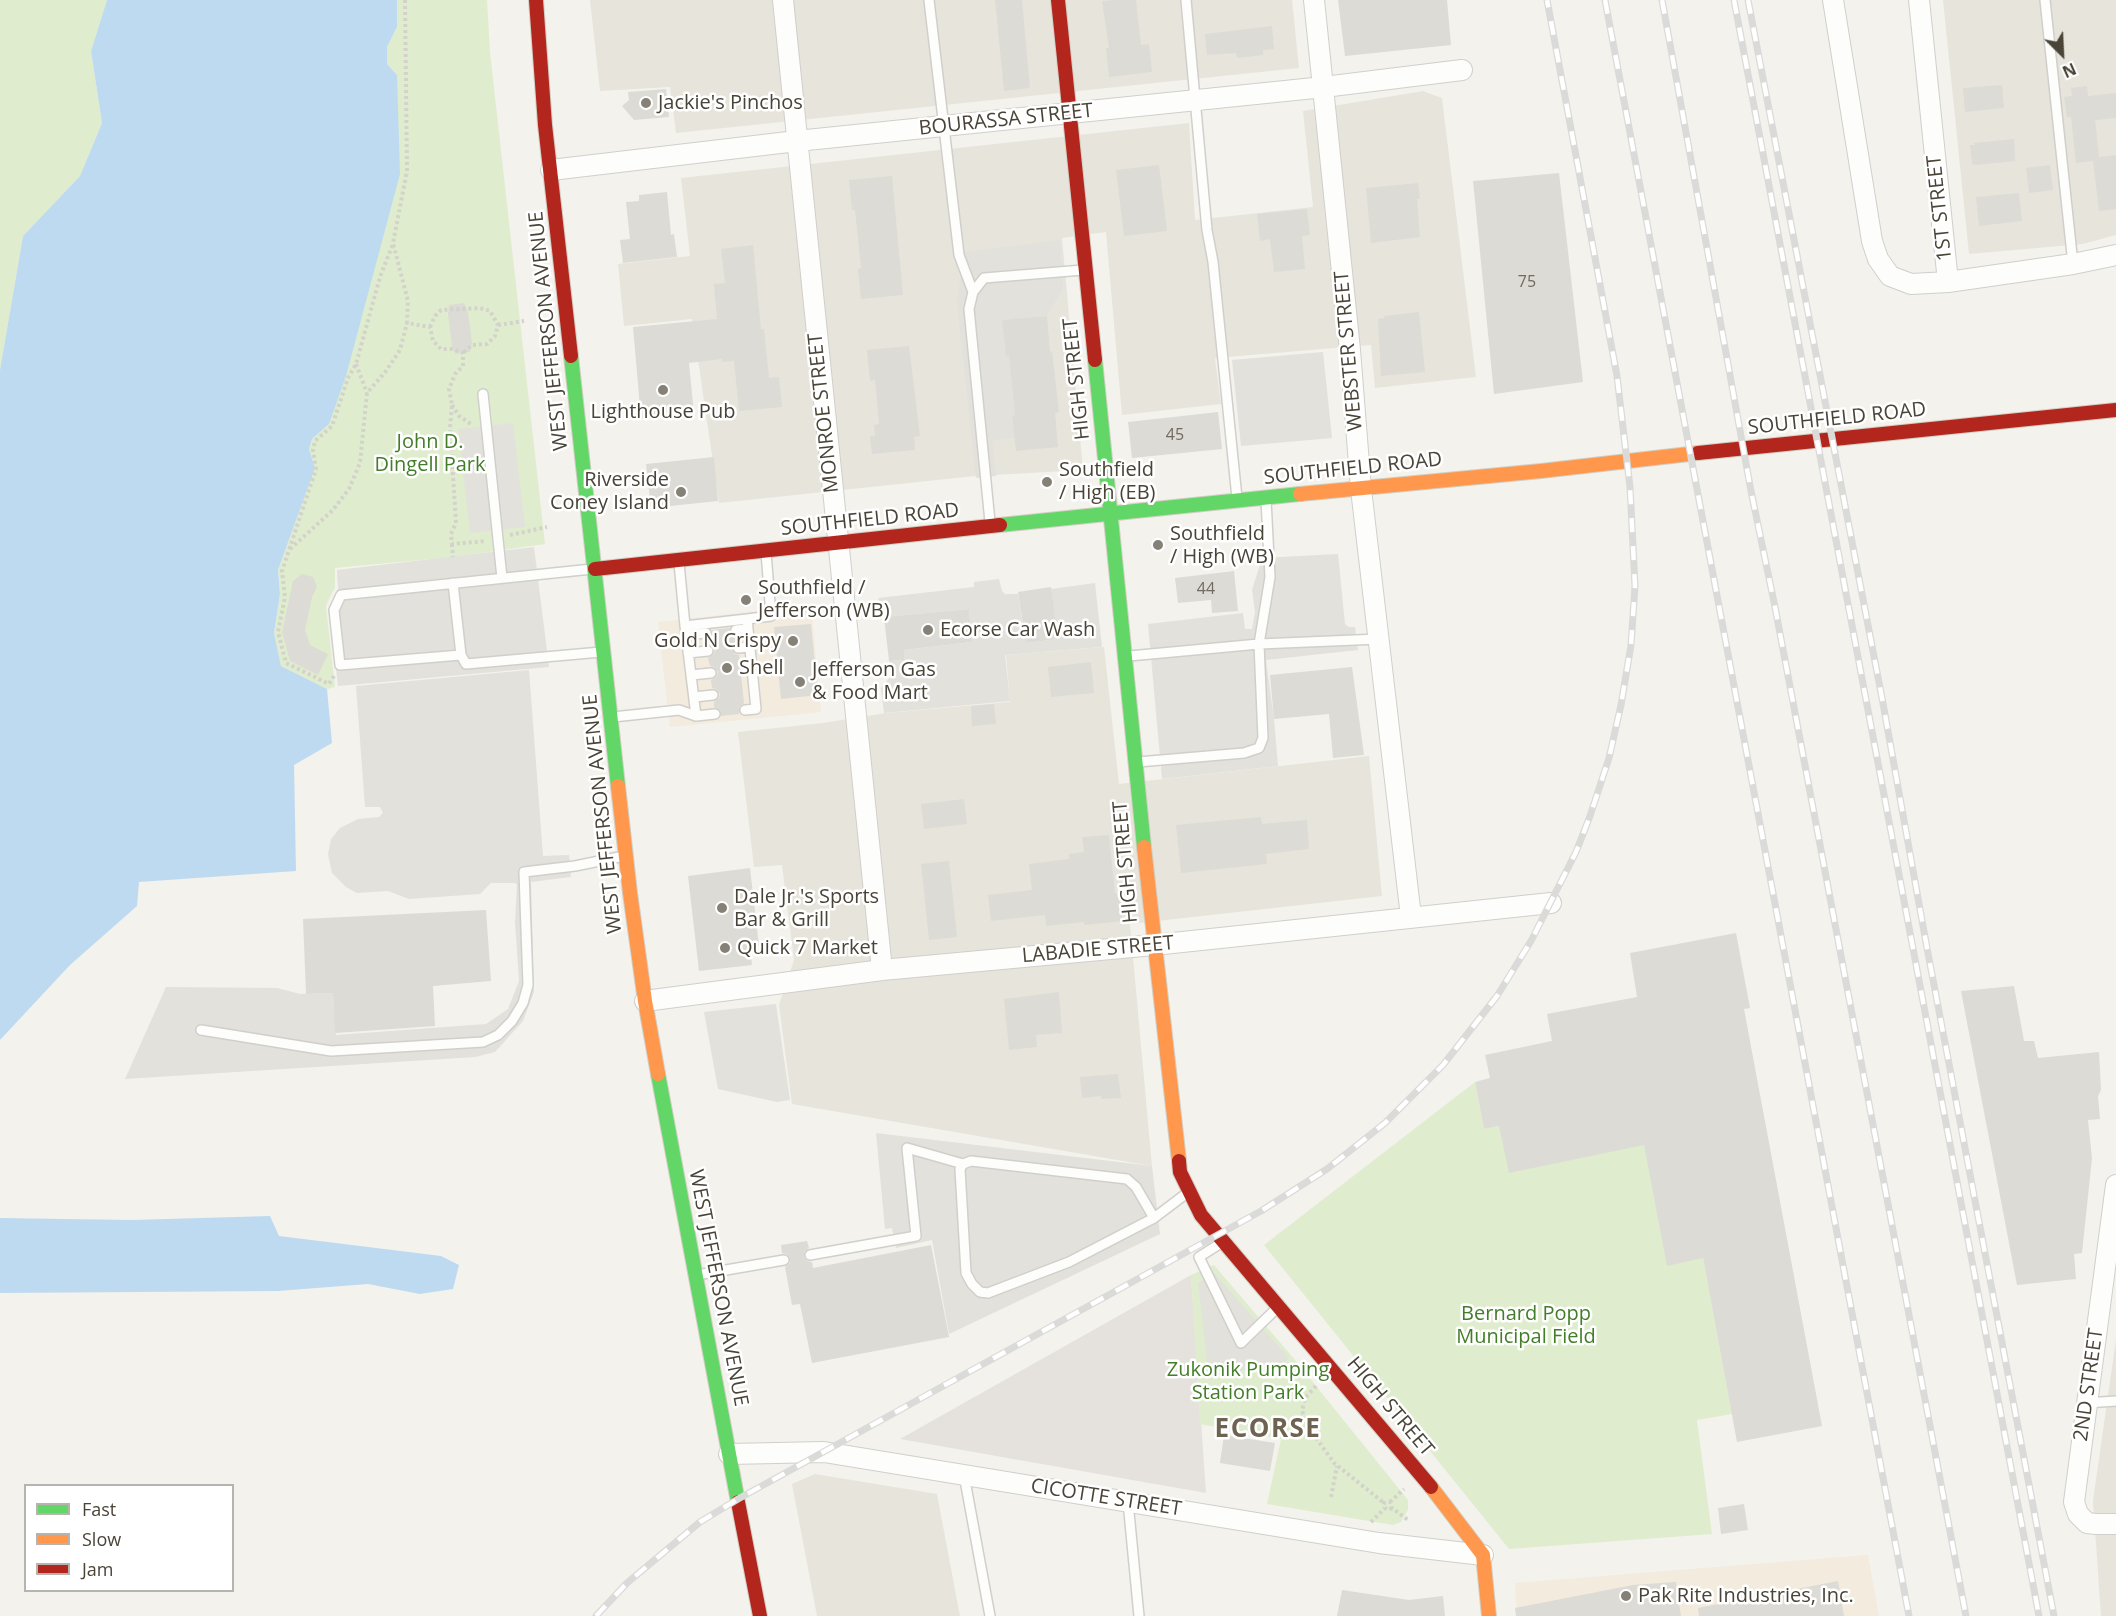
<!DOCTYPE html>
<style>
body{margin:0}
#map{position:relative;width:2116px;height:1616px;overflow:hidden;background:#f3f2ed;font-family:"Open Sans",sans-serif}
canvas{display:block}
.legend{position:absolute;left:24px;top:1484px;width:210px;height:108px;box-sizing:border-box;background:#fff;border:2px solid #b7b4af;margin:0;padding:8px 10px;list-style:none;font-size:18px;color:#4a4438}
.legend li{display:flex;align-items:center;gap:12px;height:30px}
.legend b{width:30px;border:2px solid #b7b4af}
.north{position:absolute;left:2032px;top:24px;width:60px;height:60px;-webkit-text-stroke:4px #fff;paint-order:stroke;rotate:156deg;font-size:16px;font-weight:700;line-height:24px;text-align:center;color:#4a4438}
.north::after{content:'';display:block;margin:auto;width:21px;height:27px;background:#4a4438;clip-path:polygon(50% 0,100% 100%,50% 72%,0 100%)}
</style>
<div id="map">
<canvas width="2116" height="1616"></canvas>
<ul class="legend">
<li><b style="height:8px;background:#63d668"></b>Fast</li>
<li><b style="height:8px;background:#ff974d"></b>Slow</li>
<li><b style="height:8px;background:#b3261e"></b>Jam</li>
</ul>
<div class="north">N</div>
</div>
<script>
const c = document.querySelector('canvas').getContext('2d');
c.lineJoin = 'round';
function paint(path, color) { c.fillStyle = color; c.fill(path, 'evenodd'); }
const poly = rows => new Path2D(rows.map(r => 'M' + r).join(''));
function stroke(path, color, width, dash) { c.strokeStyle = color; c.lineWidth = width; c.lineCap = dash ? 'butt' : 'round'; c.setLineDash(dash || []); c.stroke(path); }
function drawText(font, color, halo, rows, align = 'center') {
  c.font = font + ' "Open Sans",sans-serif'; c.lineWidth = 5; c.setLineDash([]); c.textBaseline = 'middle'; c.strokeStyle = halo; c.fillStyle = color; for (const [text, x, y, turn = 0] of rows) {
    c.save(); c.translate(x, y); c.rotate((+turn || 0) * Math.PI / 180); c.textAlign = isNaN(turn) ? turn : align; if (halo) c.strokeText(text, 0, 0); c.fillText(text, 0, 0); c.restore();
  }
}
const residential = poly([
 [590,0,1292,0,1299,68,676,133,670,87,600,91],
 [1943,0,2116,0,2116,235,2083,244,1969,254],
 [1423,91,1442,98,1476,377,1375,388,1371,345,1215,358,1221,404,1122,415,1106,232,1062,238,1083,470,975,476,719,503,692,319,624,326,618,264,690,256,681,178,1189,123,1195,220,1313,207,1303,111],
 [1104,647,1119,784,1369,756,1382,896,1130,924,1152,1166,792,1104,779,1005,794,960,782,865,754,867,738,732,823,723,886,713,1010,702,1006,655],
 [2116,1340,2116,1616,2101,1616,2093,1501],
 [815,1474,937,1494,960,1616,817,1616,792,1484]
]);
const commercial = poly([
 [811,605,821,712,670,727,658,622],
 [1868,1555,1879,1616,1517,1616,1515,1583]
]);
const industrial = poly([
 [1191,1275,1206,1493,900,1439]
]);
const green = poly([
 [0,0,107,0,91,51,102,123,80,176,23,236,0,370],
 [397,0,487,0,490,52,545,544,453,557,335,568,335,587,326,606,335,687,327,689,281,666,274,633,280,594,278,570,315,468,309,449,312,439,329,424,397,75,387,64,387,47,397,27],
 [1475,1082,1484,1129,1499,1126,1644,1145,1703,1258,1732,1414,1697,1420,1712,1534,1509,1549,1264,1245],
 [1214,1265,1295,1360,1408,1500,1408,1510,1401,1522,1393,1525,1267,1504,1281,1439,1200,1424,1191,1275]
]);
const parking = poly([
 [1060,240,1063,288,1047,316,1002,320,1006,355,1009,355,1015,416,1012,416,1014,438,992,441,996,476,976,478,957,302,964,252],
 [1323,352,1332,438,1241,446,1232,360],
 [513,423,525,527,470,533,458,429],
 [534,547,549,667,338,686,329,608,338,589,337,570],
 [1338,554,1345,624,1349,627,1355,627,1358,650,1266,660,1274,719,1278,766,1162,779,1148,624,1243,613,1245,629,1252,629,1255,612,1252,590,1262,558],
 [999,579,1002,591,1005,594,1018,594,1026,643,1058,639,1051,589,1095,583,1102,647,1005,655,1010,701,884,713,881,688,891,676,889,661,904,660,904,650,972,642,969,609,884,617,878,598,974,587,974,582],
 [529,670,543,856,569,855,571,877,531,882,534,992,523,1021,495,1052,475,1057,125,1079,166,987,277,988,300,994,333,993,336,1035,486,1024,508,1009,519,981,515,922,517,885,515,883,491,883,480,894,409,899,388,891,357,893,346,887,332,873,328,854,331,839,340,828,358,819,379,817,383,813,380,807,365,807,356,686],
 [776,1004,790,1100,777,1102,718,1089,704,1012],
 [876,1133,1152,1166,1160,1234,949,1334,932,1240,896,1248,892,1228,885,1229],
 [1214,1273,1289,1358,1283,1364,1209,1377,1198,1283]
]);
const water = poly([
 [107,0,397,0,397,27,387,47,387,64,397,75,400,174,346,376,329,424,312,439,309,449,315,468,278,570,280,594,274,633,281,666,327,689,332,743,294,765,296,871,139,882,137,906,70,965,0,1040,0,370,23,236,80,176,102,123,91,51],
 [270,1216,279,1236,441,1256,459,1265,453,1289,420,1294,368,1284,278,1291,0,1293,0,1218,132,1220]
]);
const building = poly([
 [995,0,1022,0,1030,88,1004,91],
 [1115,0,1136,0,1141,45,1149,44,1152,72,1109,77,1106,48,1109,48,1102,1],
 [1338,0,1447,0,1451,45,1345,56],
 [1272,26,1274,49,1263,50,1263,55,1237,58,1236,53,1207,55,1205,34],
 [2002,85,2004,108,1965,112,1963,88],
 [2087,86,2088,96,2116,93,2116,118,2095,120,2099,157,2116,155,2116,209,2099,211,2093,161,2076,163,2071,117,2067,117,2064,97,2072,96,2071,88],
 [666,89,669,117,634,120,622,106,629,100,628,92],
 [2014,139,2015,161,1977,165,1972,164,1970,145,1975,145,1974,143],
 [1159,165,1167,231,1124,236,1116,170],
 [2050,165,2053,190,2029,193,2026,168],
 [1559,173,1583,382,1494,394,1473,181],
 [892,176,903,295,861,299,858,269,861,268,855,210,852,210,849,180],
 [1418,183,1420,199,1417,199,1420,237,1371,243,1366,188],
 [667,192,671,235,674,234,677,257,623,263,620,240,630,239,626,202,639,201,639,195],
 [2019,193,2022,221,1979,226,1976,197],
 [1307,209,1310,235,1302,236,1305,269,1274,272,1270,239,1260,241,1257,214],
 [753,245,761,329,764,329,769,378,779,377,782,407,739,411,734,361,722,362,722,359,689,363,694,414,641,419,633,327,717,319,714,284,725,283,721,249],
 [464,303,468,312,472,343,470,352,455,354,452,346,448,314,449,305],
 [1419,312,1425,372,1381,376,1378,319,1384,318,1384,316],
 [1047,316,1050,352,1052,351,1059,412,1055,413,1058,447,1016,451,1012,416,1015,416,1009,355,1006,356,1002,320],
 [909,346,920,436,914,437,915,450,872,454,870,436,875,436,874,425,879,424,875,380,870,381,867,350],
 [1218,412,1222,449,1132,458,1128,422],
 [714,457,718,501,651,508,646,464],
 [1234,571,1238,611,1212,613,1211,600,1178,603,1175,578],
 [302,574,313,577,317,587,312,597,305,630,310,645,328,654,318,675,290,661,282,632,293,581],
 [1051,587,1058,639,1026,643,1018,592],
 [969,609,972,642,904,650,904,660,889,661,884,617],
 [811,624,818,695,781,699,774,627],
 [730,628,731,634,737,637,737,641,732,645,731,649,735,654,739,655,744,703,739,707,739,714,721,716,720,710,714,707,714,702,719,698,720,694,716,689,712,688,711,680,717,676,718,672,714,667,710,666,708,658,714,654,715,650,711,645,707,644,706,640,712,636,712,630],
 [1091,662,1094,693,1051,697,1048,667],
 [1352,667,1364,755,1333,758,1329,714,1274,719,1270,675],
 [994,704,996,724,972,726,971,706],
 [964,799,967,824,924,829,921,804],
 [1261,817,1262,824,1307,820,1309,849,1266,854,1267,864,1181,873,1176,825],
 [1109,835,1115,893,1120,893,1123,921,1084,925,1084,922,1046,926,1045,915,991,921,988,895,1032,890,1029,864,1069,859,1069,854,1084,852,1082,837],
 [949,861,957,937,929,940,921,864],
 [750,868,759,946,750,947,752,965,699,971,688,876],
 [486,910,491,981,433,986,435,1026,335,1033,333,993,306,994,303,919],
 [1736,933,1750,1008,1744,1009,1822,1426,1737,1442,1703,1258,1667,1266,1644,1145,1509,1173,1499,1126,1484,1129,1475,1082,1490,1078,1485,1055,1552,1041,1547,1014,1637,997,1630,953],
 [2014,986,2024,1041,2034,1041,2038,1058,2099,1052,2101,1090,2098,1096,2100,1119,2088,1120,2092,1158,2082,1253,2074,1254,2076,1279,2017,1285,1961,991],
 [1059,992,1062,1033,1036,1035,1037,1047,1009,1050,1004,999],
 [1118,1074,1121,1098,1101,1099,1101,1096,1082,1098,1080,1077],
 [807,1241,809,1248,804,1252,804,1257,807,1261,812,1262,813,1268,931,1245,949,1337,812,1363,800,1304,792,1305,785,1267,790,1263,790,1258,787,1254,782,1253,781,1245],
 [1224,1435,1275,1443,1270,1471,1220,1463],
 [1744,1504,1748,1530,1721,1534,1718,1508],
 [1838,1581,1844,1616,1699,1616,1698,1608],
 [1676,1582,1681,1616,1516,1616,1515,1608,1633,1585],
 [1342,1590,1409,1600,1443,1596,1445,1616,1337,1616]
]);
const path = poly([
 [405,0,407,171,393,243,408,301,407,323,430,327,433,341,441,349,453,349,463,353,463,366,455,374,449,389,452,405,450,428,456,523,451,534,452,544,485,541],
 [498,325,524,321],
 [430,327,435,316,441,310,480,308,490,311,498,325,495,336,487,344,472,345,463,353],
 [356,364,367,393],
 [452,405,459,416,471,424],
 [510,535,547,527],
 [452,544,453,557],
 [290,549,333,510,349,489,360,463,367,393,386,371,400,350,407,323],
 [334,676,329,684,286,663,278,632,285,597,282,571,316,469,313,450,315,441,332,426,348,378,356,364,380,277,393,244],
 [1316,1386,1305,1398,1302,1411,1311,1431,1334,1463,1384,1503],
 [1331,1497,1337,1466],
 [1390,1502,1404,1489],
 [1392,1508,1389,1510,1385,1508,1384,1503,1390,1502,1392,1505,1392,1508,1408,1520],
 [1371,1522,1385,1508]
]);
const lane = poly([
 [929,0,959,255,973,292],
 [1186,0,1207,230,1213,262,1237,498],
 [2045,0,2073,264],
 [483,394,502,578],
 [1266,500,1270,577,1259,644,1379,639],
 [990,522,969,309,973,292,984,278,1083,270],
 [679,563,685,626],
 [592,569,341,595,334,610,340,665,461,655,466,664,601,652],
 [453,583,461,655],
 [736,630,748,629],
 [686,635,706,633],
 [738,648,750,647],
 [688,653,708,651],
 [1129,656,1259,644,1263,738,1259,748,1244,753,1138,762],
 [691,675,711,673],
 [694,697,713,695],
 [745,710,756,709,747,619,771,616,766,552],
 [696,716,685,626,747,619],
 [613,717,679,710,696,716,715,714],
 [201,1030,331,1051,483,1042,498,1035,512,1021,523,1003,528,985,524,872,575,866,624,856],
 [1154,1218,1136,1187,1127,1179,971,1161,963,1164,960,1169,966,1273,972,1284,980,1292,988,1293,1069,1262,1154,1218,1187,1193],
 [1221,1243,1199,1257,1241,1343,1277,1308],
 [810,1255,916,1236,907,1148,963,1164],
 [697,1275,784,1260],
 [2086,1403,2116,1401],
 [964,1475,990,1616],
 [1128,1502,1139,1616]
]);
const street = poly([
 [783,0,882,970],
 [1314,0,1350,350,1361,489,1411,917],
 [1833,0,1872,241,1878,259,1890,276,1911,284,1948,282,2073,264,2116,255],
 [1919,0,1948,282],
 [551,170,797,141,1324,87,1462,70],
 [645,1001,882,970,1154,945,1551,903],
 [2116,1185,2074,1502,2078,1514,2087,1523,2096,1524,2116,1524],
 [729,1454,824,1452,1379,1543,1483,1555]
]);
const fast = poly([
 [571,356,618,786],
 [1095,360,1144,847],
 [1000,525,1300,494],
 [658,1074,738,1502]
]);
const slow = poly([
 [1300,494,1541,471,1698,453],
 [618,786,630,893,645,1001,658,1074],
 [1144,847,1179,1161],
 [1431,1487,1483,1555,1489,1616]
]);
const jam = poly([
 [536,0,545,125,571,356],
 [1058,0,1095,360],
 [1698,453,2116,410],
 [595,569,1000,525],
 [1179,1161,1180,1172,1201,1215,1431,1487],
 [738,1502,760,1616]
]);
const rail = poly([
 [1605,0,1909,1616],
 [1662,0,1751,491,1775,607,1966,1616],
 [1734,0,2039,1616],
 [1748,0,1882,698,1927,948,2054,1616],
 [596,1616,627,1583,700,1522,738,1499,1261,1211,1327,1169,1385,1123,1443,1065,1497,996,1531,941,1576,852,1590,816,1609,758,1621,705,1631,645,1635,586,1630,487,1617,376,1547,0]
]);
const markers = [
 [646,103,6,"#858177"],
 [663,390,6,"#858177"],
 [1047,482,6,"#858177"],
 [681,492,6,"#858177"],
 [1158,545,6,"#858177"],
 [746,600,6,"#858177"],
 [928,630,6,"#858177"],
 [793,641,6,"#858177"],
 [727,668,6,"#858177"],
 [800,682,6,"#858177"],
 [722,908,6,"#858177"],
 [725,948,6,"#858177"],
 [1626,1596,6,"#858177"]
];
const numberNames = [
 ["75",1527,282],
 ["45",1175,435],
 ["44",1206,589]
];
const poiNames = [
 ["Jackie's Pinchos",658,103],
 ["Lighthouse Pub",663,412,"center"],
 ["Southfield",1059,470],
 ["/ High (EB)",1059,493],
 ["Riverside",669,480,"right"],
 ["Coney Island",669,503,"right"],
 ["Southfield",1170,534],
 ["/ High (WB)",1170,557],
 ["Southfield /",758,588],
 ["Jefferson (WB)",758,611],
 ["Ecorse Car Wash",940,630],
 ["Gold N Crispy",781,641,"right"],
 ["Shell",739,668],
 ["Jefferson Gas",812,670],
 ["& Food Mart",812,693],
 ["Dale Jr.'s Sports",734,897],
 ["Bar & Grill",734,920],
 ["Quick 7 Market",737,948],
 ["Pak Rite Industries, Inc.",1638,1596]
];
const streetNames = [
 ["BOURASSA STREET",1006,120,-6],
 ["1ST STREET",1940,208,-96],
 ["WEST JEFFERSON AVENUE",549,331,-96],
 ["WEBSTER STREET",1349,351,-95],
 ["HIGH STREET",1077,379,-96],
 ["MONROE STREET",824,413,-96],
 ["SOUTHFIELD ROAD",1837,419,-6],
 ["SOUTHFIELD ROAD",1353,469,-6],
 ["SOUTHFIELD ROAD",870,520,-6],
 ["WEST JEFFERSON AVENUE",603,814,-96],
 ["HIGH STREET",1126,862,-95],
 ["LABADIE STREET",1098,950,-5],
 ["WEST JEFFERSON AVENUE",718,1288,79],
 ["2ND STREET",2089,1385,-82],
 ["HIGH STREET",1390,1407,50],
 ["CICOTTE STREET",1106,1498,9]
];
const parkNames = [
 ["John D.",430,442],
 ["Dingell Park",430,465],
 ["Bernard Popp",1526,1314],
 ["Municipal Field",1526,1337],
 ["Zukonik Pumping",1248,1370],
 ["Station Park",1248,1393]
];
const districtNames = [
 ["ECORSE",1268,1430]
];
paint(residential, '#e7e4db');
paint(commercial, '#f2ebde');
paint(industrial, '#e5e2dd');
paint(green, '#dfedce');
paint(parking, '#e2e1dc');
paint(water, '#bedaf0');
paint(building, '#dddbd5');
stroke(lane, '#d1cfcb', 12);
stroke(street, '#d1cfcb', 22);
stroke(fast, '#d2cfc4', 16);
stroke(slow, '#d2cfc4', 16);
stroke(jam, '#d2cfc4', 16);
stroke(path, '#d3d2cb', 4, [3, 3]);
stroke(lane, '#fdfdfc', 9);
stroke(street, '#fdfdfc', 20);
stroke(fast, '#63d668', 14);
stroke(slow, '#ff974d', 14);
stroke(jam, '#b3261e', 14);
stroke(rail, '#dadad9', 7);
stroke(rail, '#fff', 4.5, [14]);
for (const [x, y, r, color] of markers) { const dot = new Path2D(); dot.arc(x, y, r, 0, 2 * Math.PI); c.fillStyle = color; c.fill(dot); stroke(dot, '#fff', 2); }
drawText('16px', '#706a60', null, numberNames);
drawText('20px', '#4a4438', '#fff', poiNames, 'left');
drawText('20px', '#4a4438', '#fff', streetNames);
drawText('20px', '#447d2a', '#fff', parkNames);
c.letterSpacing = '1.5px';
drawText('bold 26px', '#6d6350', '#fff', districtNames);
c.letterSpacing = '0px';
</script>
